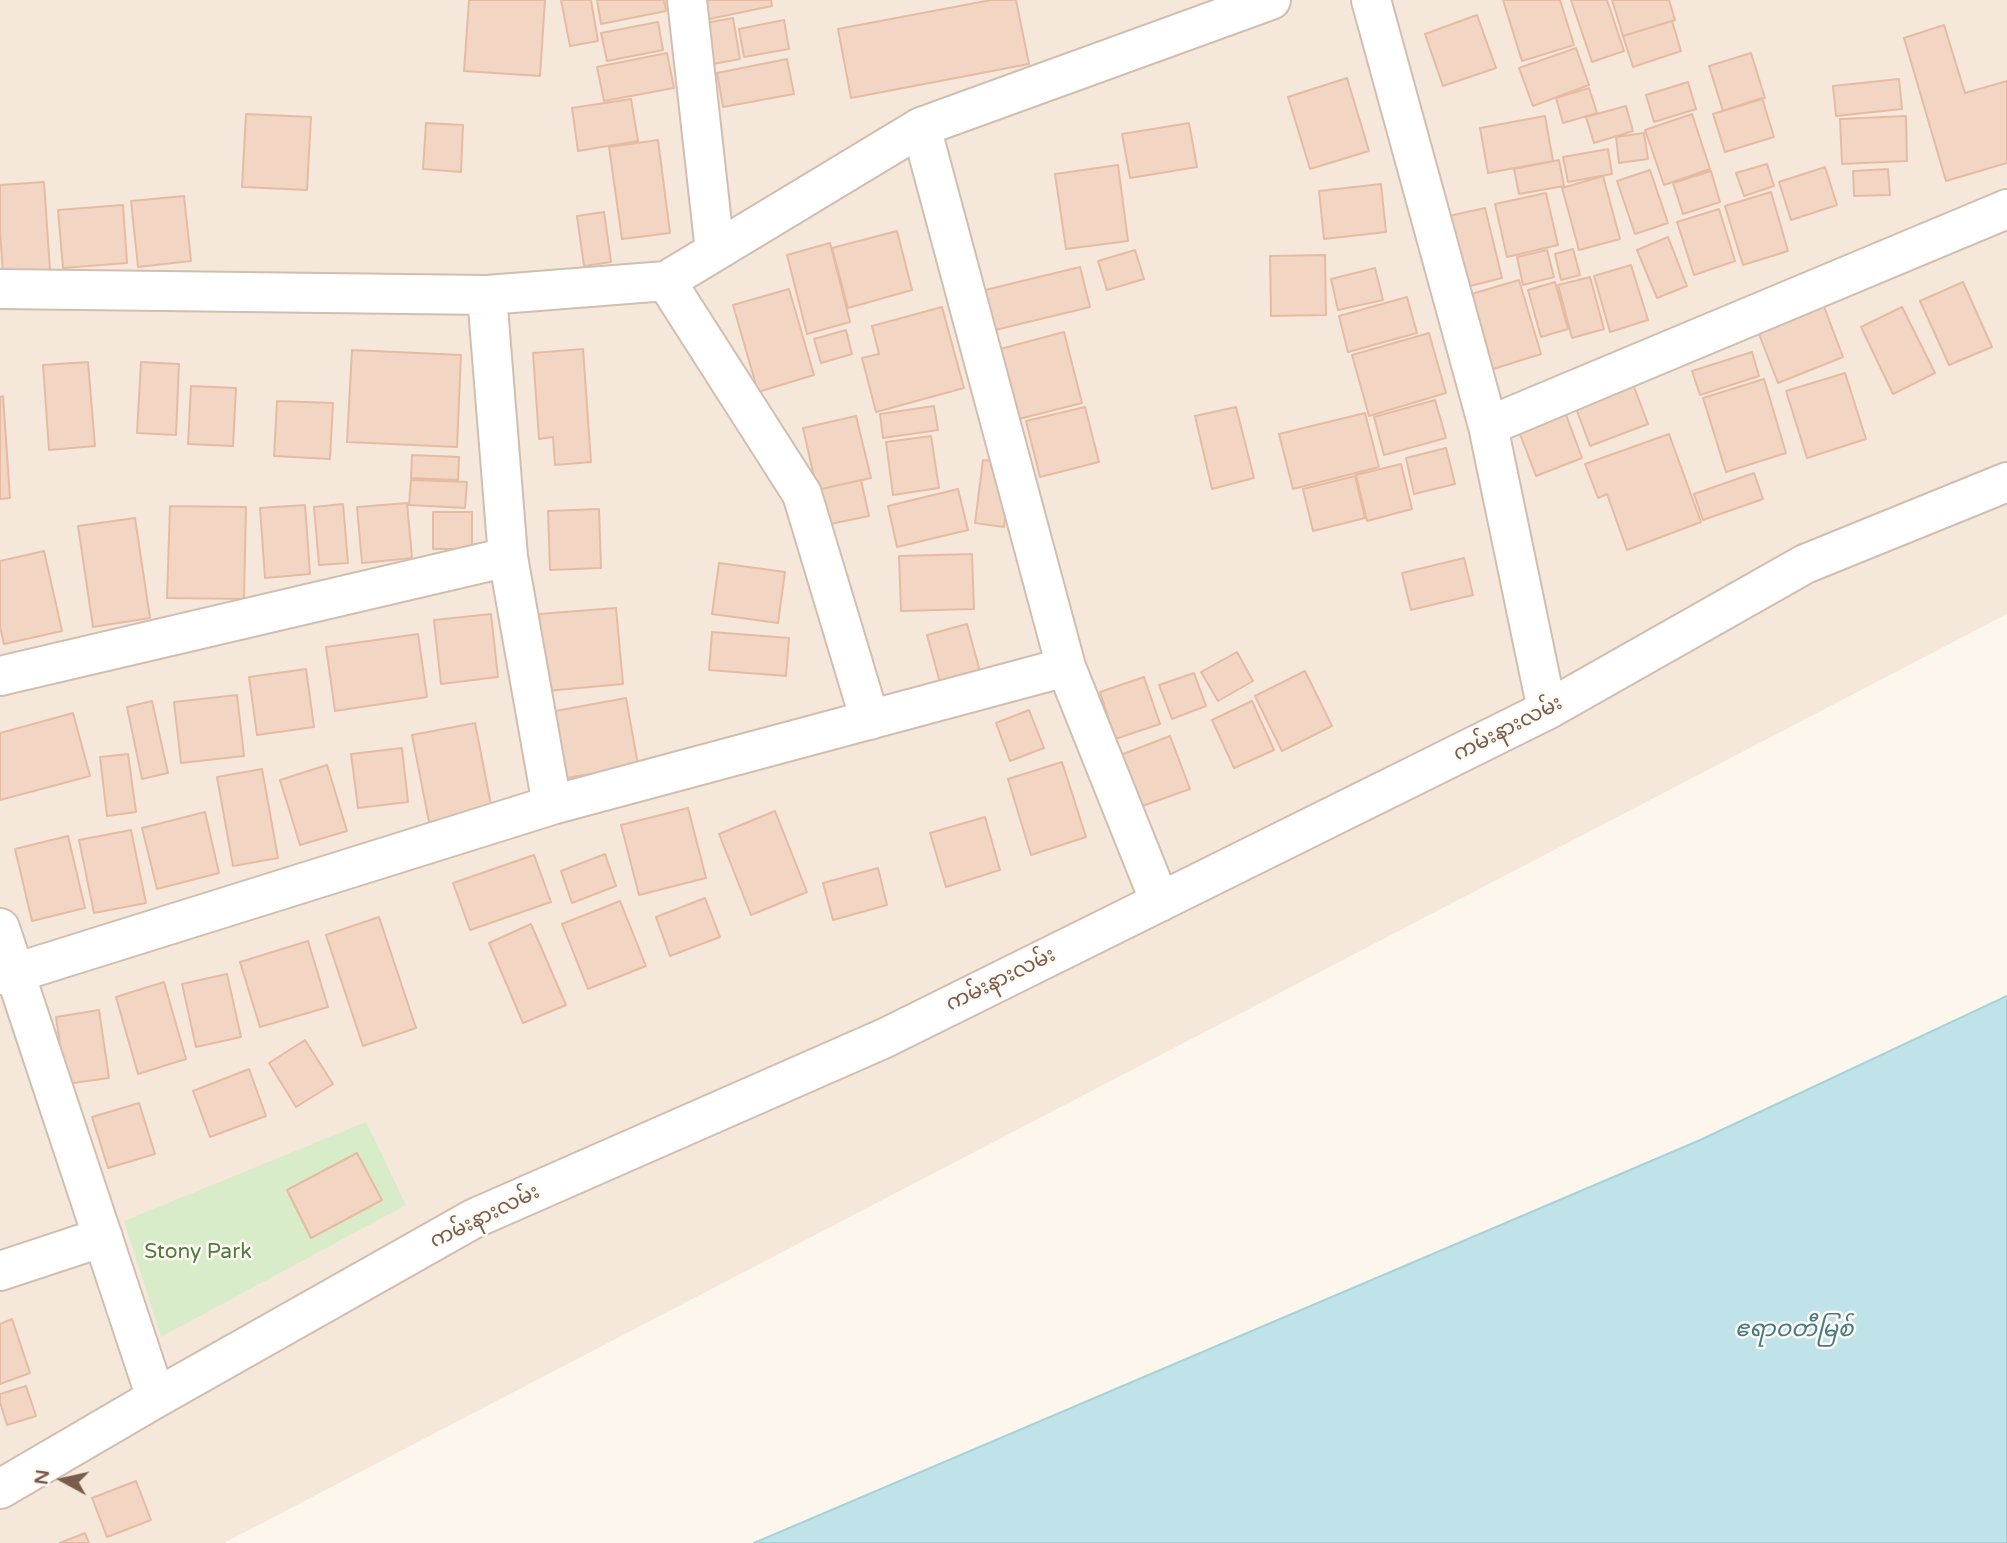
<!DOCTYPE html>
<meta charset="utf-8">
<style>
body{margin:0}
#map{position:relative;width:2007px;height:1543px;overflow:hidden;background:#fdf6ec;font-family:"Varela Round",sans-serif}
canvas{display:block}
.north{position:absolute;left:28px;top:1445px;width:70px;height:70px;-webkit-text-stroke:5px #fffaf3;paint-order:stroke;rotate:278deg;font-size:19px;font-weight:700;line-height:28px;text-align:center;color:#7a5c4d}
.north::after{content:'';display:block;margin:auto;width:24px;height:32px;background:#7a5c4d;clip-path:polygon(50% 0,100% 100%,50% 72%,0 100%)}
</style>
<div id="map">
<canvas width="2007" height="1543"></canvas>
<div class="north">N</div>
</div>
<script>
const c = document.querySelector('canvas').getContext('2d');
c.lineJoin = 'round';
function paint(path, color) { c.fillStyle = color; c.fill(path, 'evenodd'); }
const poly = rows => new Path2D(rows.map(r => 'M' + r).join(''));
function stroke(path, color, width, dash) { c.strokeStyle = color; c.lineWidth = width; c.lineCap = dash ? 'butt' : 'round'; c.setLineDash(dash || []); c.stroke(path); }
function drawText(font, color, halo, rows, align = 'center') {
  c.font = font + ' "Varela Round","Noto Sans Myanmar",sans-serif'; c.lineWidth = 5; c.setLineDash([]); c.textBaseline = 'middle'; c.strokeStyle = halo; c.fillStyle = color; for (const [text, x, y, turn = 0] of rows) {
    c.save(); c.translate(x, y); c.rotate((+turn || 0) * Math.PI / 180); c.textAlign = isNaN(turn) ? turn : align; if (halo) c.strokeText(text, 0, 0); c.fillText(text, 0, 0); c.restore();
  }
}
const residential = poly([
 [0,0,2007,0,2007,614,224,1543,0,1543]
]);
const green = poly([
 [366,1122,406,1205,161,1337,124,1221]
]);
const water = poly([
 [2007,996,2007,1543,754,1543,1698,1141,2007,996]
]);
const building = poly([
 [469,0,545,0,540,76,464,71,469,0],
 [561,0,591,0,598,41,570,46,561,0],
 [597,0,664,0,666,11,601,24,597,0],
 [705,0,771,0,772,6,709,19,705,0],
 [991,0,1016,0,1029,64,851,98,838,29,991,0],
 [1503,0,1560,0,1574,45,1522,61,1503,0],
 [1571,0,1607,0,1624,51,1592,62,1571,0],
 [1612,0,1669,0,1675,20,1623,36,1612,0],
 [1477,15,1496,68,1443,86,1425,34,1477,15],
 [733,18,740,59,713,64,705,23,733,18],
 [784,20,789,49,744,57,739,29,784,20],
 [1672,21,1681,51,1633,67,1623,36,1672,21],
 [658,22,663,50,607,61,601,33,658,22],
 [1944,25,1965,93,2007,81,2007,163,1946,181,1904,38,1944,25],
 [1576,48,1589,85,1533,106,1519,68,1576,48],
 [667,53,674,88,604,101,597,67,667,53],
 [1751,53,1765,98,1723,111,1709,66,1751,53],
 [787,59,794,94,723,107,717,73,787,59],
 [1347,78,1369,151,1310,169,1288,97,1347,78],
 [1899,79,1902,109,1836,116,1833,86,1899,79],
 [1688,82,1696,109,1654,122,1646,95,1688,82],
 [1589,88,1597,113,1563,123,1556,98,1589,88],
 [1762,98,1774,137,1725,152,1713,114,1762,98],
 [631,99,638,141,578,151,572,108,631,99],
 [1626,106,1633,131,1594,143,1586,117,1626,106],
 [246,114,311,117,307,190,242,187,246,114],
 [1692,114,1710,169,1664,185,1645,130,1692,114],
 [1545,116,1553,161,1488,173,1480,128,1545,116],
 [1906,116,1907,161,1842,164,1840,119,1906,116],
 [426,123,463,125,461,172,423,169,426,123],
 [1189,123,1197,167,1130,178,1122,134,1189,123],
 [1644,133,1648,159,1619,163,1616,137,1644,133],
 [658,140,670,233,622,239,609,147,658,140],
 [1608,149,1612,174,1568,182,1563,157,1608,149],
 [1559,160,1564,186,1519,194,1514,169,1559,160],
 [1767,164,1774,186,1744,196,1736,173,1767,164],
 [1118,165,1128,241,1066,249,1055,174,1118,165],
 [1825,167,1837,205,1791,220,1779,182,1825,167],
 [1888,169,1890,195,1854,196,1853,171,1888,169],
 [1650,170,1668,223,1635,234,1617,181,1650,170],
 [1711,171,1720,202,1683,214,1673,183,1711,171],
 [1603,176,1620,239,1579,250,1562,188,1603,176],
 [44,182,51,285,4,288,0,231,0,185,44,182],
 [1381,184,1386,232,1324,239,1319,191,1381,184],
 [1771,192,1788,251,1743,265,1725,206,1771,192],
 [1546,193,1558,245,1507,257,1495,204,1546,193],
 [184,196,191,261,138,267,131,201,184,196],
 [123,205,127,263,63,268,58,210,123,205],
 [1485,208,1502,278,1466,287,1449,216,1485,208],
 [1719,209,1735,261,1694,275,1677,222,1719,209],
 [604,212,611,262,584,266,577,216,604,212],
 [897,231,912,290,848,308,832,248,897,231],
 [1668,237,1687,286,1657,298,1637,250,1668,237],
 [830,243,850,322,807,334,787,255,830,243],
 [1573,249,1580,275,1561,280,1555,254,1573,249],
 [1135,250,1144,279,1107,290,1098,261,1135,250],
 [1547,250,1554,277,1523,285,1517,257,1547,250],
 [1325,255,1326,315,1271,316,1270,256,1325,255],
 [1631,265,1648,320,1610,332,1594,276,1631,265],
 [1080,267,1090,307,987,332,977,292,1080,267],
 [1375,268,1383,300,1338,310,1331,279,1375,268],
 [1590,277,1604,329,1572,338,1558,285,1590,277],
 [1519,280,1541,354,1487,371,1468,295,1519,280],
 [1555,282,1568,329,1541,337,1528,290,1555,282],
 [1963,282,1992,347,1949,365,1920,301,1963,282],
 [789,289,814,375,758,392,733,305,789,289],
 [1407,297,1417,333,1348,352,1339,316,1407,297],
 [1823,304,1843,357,1778,383,1757,329,1823,304],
 [942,307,964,388,876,412,862,358,879,354,872,326,942,307],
 [1902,307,1935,373,1893,394,1861,327,1902,307],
 [846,330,852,354,821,363,814,339,846,330],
 [1064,332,1082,403,1003,423,985,353,1064,332],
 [1429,333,1446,393,1369,416,1352,355,1429,333],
 [583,349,591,462,555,465,553,437,539,439,533,353,583,349],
 [352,350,461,355,457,447,347,442,352,350],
 [1752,352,1759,376,1700,395,1692,371,1752,352],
 [88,362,95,446,49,450,43,365,88,362],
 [141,362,179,364,176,435,137,433,141,362],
 [1628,371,1648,424,1590,446,1570,392,1628,371],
 [1845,373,1866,439,1807,458,1786,391,1845,373],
 [1764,379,1786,453,1726,472,1703,398,1764,379],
 [191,386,236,388,233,446,188,444,191,386],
 [3,396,10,498,0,499,0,397,3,396],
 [1435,400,1446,438,1384,455,1374,417,1435,400],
 [277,401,333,403,330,459,274,456,277,401],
 [1562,404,1582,458,1536,476,1515,421,1562,404],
 [934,406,938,430,883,438,880,414,934,406],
 [1085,407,1099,462,1040,477,1026,421,1085,407],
 [1236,407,1254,478,1212,489,1195,416,1236,407],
 [1365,413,1379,467,1293,489,1279,434,1365,413],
 [856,416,871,478,817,490,803,428,856,416],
 [1669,434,1701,522,1627,550,1607,494,1598,498,1585,464,1669,434],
 [931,436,939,488,893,495,886,442,931,436],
 [1446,448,1455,484,1414,494,1406,458,1446,448],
 [412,455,459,457,458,480,411,478,412,455],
 [983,460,1012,463,1004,527,975,523,983,460],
 [1401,464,1412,509,1367,521,1356,475,1401,464],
 [1754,473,1763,499,1703,520,1694,494,1754,473],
 [1355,476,1365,518,1313,531,1303,489,1355,476],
 [411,480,467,482,465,508,409,505,411,480],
 [861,480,869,516,821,526,813,491,861,480],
 [958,489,968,530,897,547,888,506,958,489],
 [407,503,412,558,362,563,357,507,407,503],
 [343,504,348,563,319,565,314,507,343,504],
 [305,505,310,574,265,578,260,508,305,505],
 [170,506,246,507,244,599,167,598,170,506],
 [599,509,601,568,550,570,548,511,599,509],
 [433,512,472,512,472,549,433,549,433,512],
 [135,518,150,618,93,627,78,526,135,518],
 [44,551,62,631,4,644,0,627,0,561,44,551],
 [972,554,974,609,901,611,899,556,972,554],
 [1464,558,1473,595,1411,610,1402,573,1464,558],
 [719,563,785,572,778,623,712,614,719,563],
 [616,608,623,684,546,691,539,614,616,608],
 [491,614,498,677,441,684,434,620,491,614],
 [967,624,982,679,942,690,927,635,967,624],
 [712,632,789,638,786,676,709,670,712,632],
 [418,634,427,697,335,711,326,647,418,634],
 [1237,652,1253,681,1218,701,1201,672,1237,652],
 [306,669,314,727,257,735,249,677,306,669],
 [1305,671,1332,726,1282,751,1255,696,1305,671],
 [1194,673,1206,706,1172,719,1159,685,1194,673],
 [1144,677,1160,724,1115,739,1100,692,1144,677],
 [237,695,244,756,181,763,174,702,237,695],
 [626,698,638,765,562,779,550,712,626,698],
 [152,701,168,773,142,779,127,707,152,701],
 [1252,701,1274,750,1234,768,1212,720,1252,701],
 [1029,710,1044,748,1010,761,996,723,1029,710],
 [73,713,90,776,0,800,0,733,73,713],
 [475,723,492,810,429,822,412,735,475,723],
 [1170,736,1190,789,1137,808,1118,756,1170,736],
 [402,748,408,802,358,808,351,754,402,748],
 [128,754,136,812,107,816,100,757,128,754],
 [1062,762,1086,837,1031,855,1008,779,1062,762],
 [327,765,347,831,300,845,280,780,327,765],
 [262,769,278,858,233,866,217,777,262,769],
 [688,808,706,878,639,895,621,825,688,808],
 [775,811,807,892,751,915,719,834,775,811],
 [205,812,219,873,157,889,142,828,205,812],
 [985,817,1000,870,946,887,930,833,985,817],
 [131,830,146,903,94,913,79,840,131,830],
 [68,836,85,908,32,921,15,849,68,836],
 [605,854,616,886,572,903,561,871,605,854],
 [534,855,551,902,470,930,453,883,534,855],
 [878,868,887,905,833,920,823,883,878,868],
 [705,898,720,937,670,956,656,917,705,898],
 [620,901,646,966,588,989,562,924,620,901],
 [379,917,416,1028,363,1046,326,935,379,917],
 [531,924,566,1005,523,1023,489,943,531,924],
 [308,941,328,1007,260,1027,240,962,308,941],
 [227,974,241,1037,196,1047,182,984,227,974],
 [164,982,186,1059,138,1074,116,997,164,982],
 [99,1010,109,1078,66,1084,56,1017,99,1010],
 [305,1040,333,1084,296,1107,269,1063,305,1040],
 [249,1069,266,1116,210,1137,193,1091,249,1069],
 [139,1103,155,1154,108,1168,92,1117,139,1103],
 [357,1153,382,1200,311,1238,287,1190,357,1153],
 [12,1319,30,1373,0,1384,0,1324,12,1319],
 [26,1386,36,1416,7,1425,0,1402,0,1394,26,1386],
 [136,1481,151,1520,107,1537,92,1498,136,1481],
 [85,1533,89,1543,60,1543,85,1533]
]);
const minor = poly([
 [687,0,715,251],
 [1371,0,1488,426,1547,710],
 [921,127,1066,667,1160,902],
 [666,281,802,494,870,720],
 [0,289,487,295,666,281,921,127,1271,0],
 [487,295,508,557,552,805],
 [1488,426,2007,209],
 [0,676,508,557],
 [0,928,156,1398],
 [0,975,15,973,552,805,1066,667],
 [0,1271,103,1237],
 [0,1489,156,1398,473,1219,885,1038,1547,710,1805,564,2007,482]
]);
const streetNames = [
 ["ကမ်းနားလမ်း",1508,729,-27],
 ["ကမ်းနားလမ်း",1001,980,-26],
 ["ကမ်းနားလမ်း",485,1217,-26]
];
const parkNames = [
 ["Stony Park",198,1252]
];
const waterNames = [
 ["ဧရာဝတီမြစ်",1794,1330]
];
paint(residential, '#f5e8da');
paint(green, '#d8ecc9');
paint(water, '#bfe3e8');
stroke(water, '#a5d3da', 2);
paint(building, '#f3d5c3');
stroke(building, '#e6bba3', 2);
stroke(minor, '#d1beb0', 42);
stroke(minor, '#fff', 38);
drawText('21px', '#7a5c4d', '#fffaf3', streetNames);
drawText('21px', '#537a41', '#fffaf3', parkNames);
drawText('italic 23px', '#437c86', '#fffaf3', waterNames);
</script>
